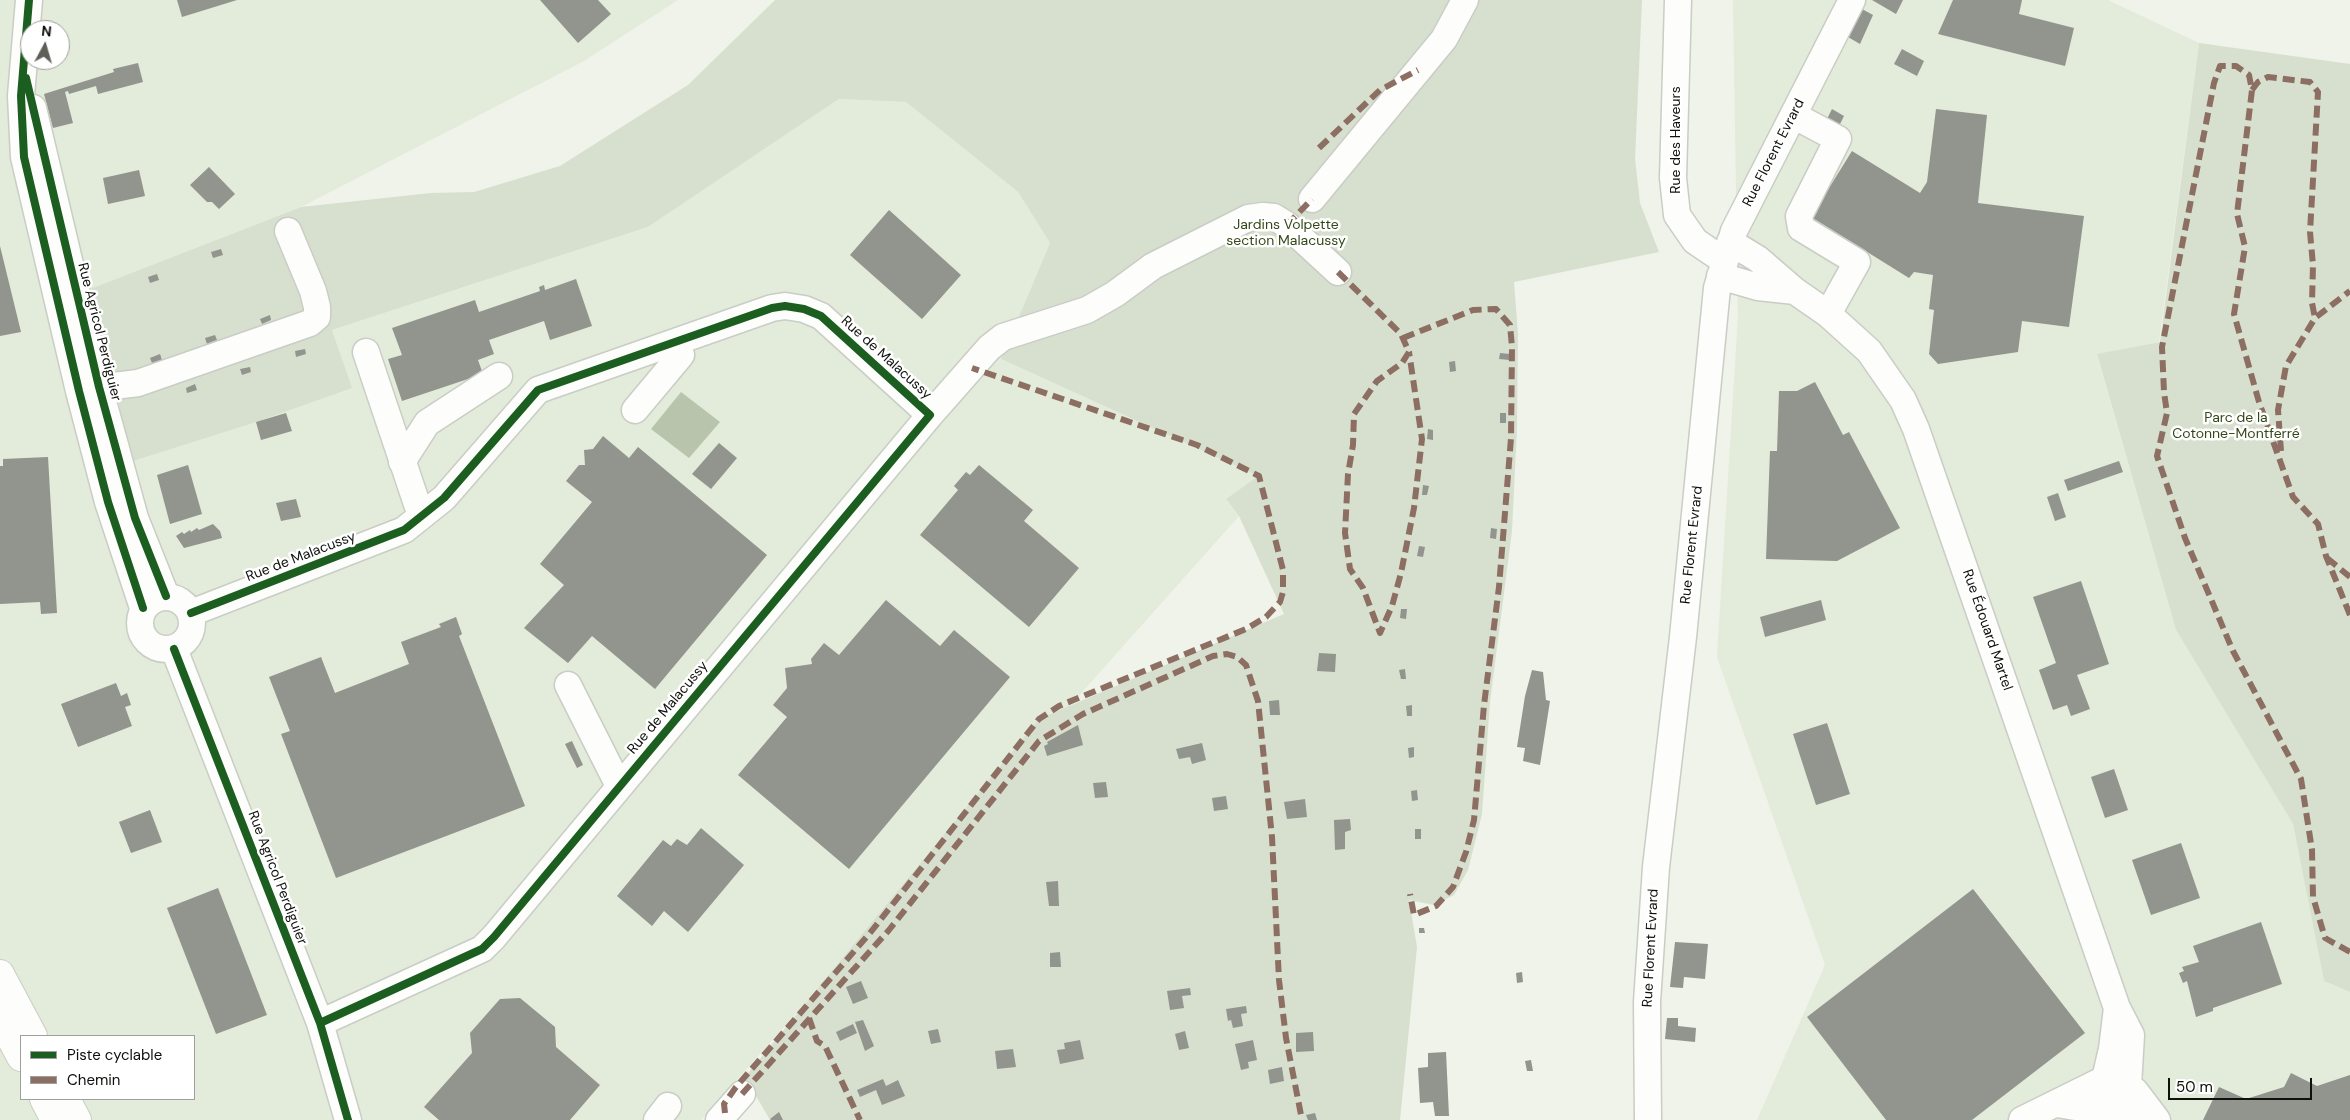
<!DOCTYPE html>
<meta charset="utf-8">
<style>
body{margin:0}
#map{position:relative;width:2350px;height:1120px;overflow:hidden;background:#eff3ea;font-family:"DM Sans",sans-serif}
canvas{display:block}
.legend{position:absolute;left:20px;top:1035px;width:175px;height:65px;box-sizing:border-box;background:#fff;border:1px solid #9f9f9d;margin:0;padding:6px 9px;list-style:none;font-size:15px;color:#0e100b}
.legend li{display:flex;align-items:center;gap:10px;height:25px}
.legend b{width:25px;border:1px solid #9f9f9d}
.north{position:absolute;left:20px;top:20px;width:50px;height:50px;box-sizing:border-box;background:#fff;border:1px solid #9f9f9d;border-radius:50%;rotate:6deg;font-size:14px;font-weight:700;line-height:20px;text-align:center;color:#0e100b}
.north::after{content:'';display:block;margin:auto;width:18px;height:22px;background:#5d5f59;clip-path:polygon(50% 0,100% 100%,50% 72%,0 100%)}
.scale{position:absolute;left:2168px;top:1078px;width:144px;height:22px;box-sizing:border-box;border:2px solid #0e100b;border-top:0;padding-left:6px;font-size:15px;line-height:18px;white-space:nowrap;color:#0e100b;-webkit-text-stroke:4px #fff;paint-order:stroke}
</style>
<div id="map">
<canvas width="2350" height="1120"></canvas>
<ul class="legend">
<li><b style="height:6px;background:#1b5e20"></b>Piste cyclable</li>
<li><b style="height:6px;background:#8d6e63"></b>Chemin</li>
</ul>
<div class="north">N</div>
<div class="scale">50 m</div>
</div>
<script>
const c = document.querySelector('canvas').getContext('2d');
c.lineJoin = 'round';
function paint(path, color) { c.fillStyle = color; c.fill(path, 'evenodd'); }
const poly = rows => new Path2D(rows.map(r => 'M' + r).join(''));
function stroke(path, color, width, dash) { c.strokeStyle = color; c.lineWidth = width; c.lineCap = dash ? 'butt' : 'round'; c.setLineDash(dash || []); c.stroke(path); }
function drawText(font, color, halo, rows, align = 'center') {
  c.font = font + ' "DM Sans",sans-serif'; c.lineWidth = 5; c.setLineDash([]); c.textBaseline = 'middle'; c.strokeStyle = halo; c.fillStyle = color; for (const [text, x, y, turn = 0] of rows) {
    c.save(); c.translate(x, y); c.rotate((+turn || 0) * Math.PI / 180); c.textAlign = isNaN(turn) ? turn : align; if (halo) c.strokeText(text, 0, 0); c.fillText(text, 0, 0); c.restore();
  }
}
const built = poly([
 [0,0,678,0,584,61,301,207,90,289,351,388,332,330,648,227,839,99,906,102,1018,192,1050,243,1001,359,1258,476,1226,499,1239,516,701,1120,0,1120],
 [30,30,60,30,60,60,30,60],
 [21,1036,194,1036,194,1099,21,1099],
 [1733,0,2108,0,2199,43,2159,342,2097,355,2176,630,2293,824,2324,981,2350,992,2350,1120,1757,1120,1825,965,1717,657,1738,316]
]);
const green = poly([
 [775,0,1642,0,1635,159,1640,203,1659,252,1514,282,1518,334,1517,428,1512,531,1490,702,1482,814,1468,870,1454,895,1434,905,1409,900,1417,947,1400,1120,770,1120,745,1077,1039,719,1284,614,1239,516,1226,499,1258,476,1001,359,1050,243,1018,192,906,102,839,99,648,227,332,330,352,388,256,422,133,461,90,289,301,207,431,193,474,192,560,166,688,85],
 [2199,43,2350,64,2350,992,2324,981,2293,824,2176,630,2097,354,2160,342]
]);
const water = poly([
 [681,392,720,422,689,458,651,429]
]);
const building = poly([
 [177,0,237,0,182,17],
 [540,0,598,0,611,14,578,43],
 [1872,0,1903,0,1896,14],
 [1953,0,2022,0,2019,14,2074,28,2065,66,1938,34],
 [1862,9,1873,15,1860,44,1848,37],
 [1902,49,1924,61,1917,76,1894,64],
 [138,63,143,82,98,94,96,86,69,94,68,91,65,92,73,123,53,128,44,94,114,72,113,69],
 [1832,109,1844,116,1839,126,1827,119],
 [1936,109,1987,115,1978,203,2084,216,2069,327,2022,321,2018,352,1938,364,1929,354,1934,310,1929,309,1933,275,1914,272,1909,278,1811,217,1852,151,1920,193,1927,182],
 [209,167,235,194,219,209,212,202,207,202,190,185],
 [139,170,145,196,108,204,103,178],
 [889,210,961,275,922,319,850,255],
 [0,246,21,332,0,336],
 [221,249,223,255,213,258,211,252],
 [157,274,159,280,150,283,148,277],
 [576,279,592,326,550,340,544,321,489,340,494,354,478,360,483,374,402,401,388,359,402,355,392,328,475,300,479,312,540,291,539,287,544,285,545,290],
 [270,315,271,320,262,324,260,319],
 [215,335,217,340,207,344,205,338],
 [305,349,306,354,296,357,295,351],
 [1500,353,1510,354,1509,360,1499,359],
 [160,354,162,360,152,363,150,358],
 [1455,361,1456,371,1450,372,1449,362],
 [250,367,251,372,242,375,240,369],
 [1815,382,1843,435,1849,432,1900,528,1837,561,1766,559,1770,451,1777,451,1779,391,1797,391],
 [195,384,197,390,187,393,186,388],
 [286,413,292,431,261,440,256,422],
 [1500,413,1506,413,1506,423,1500,423],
 [1428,429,1433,430,1433,440,1427,439],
 [603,436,629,458,638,447,767,555,655,689,592,636,568,663,524,628,564,585,540,564,592,502,566,481,579,465,585,465,584,450,593,449],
 [719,443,737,458,711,489,692,474],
 [48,457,57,613,41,614,40,602,0,604,0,466,3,466,3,459],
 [2119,461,2123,472,2068,491,2064,480],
 [188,465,202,514,170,524,157,475],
 [979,465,1033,510,1024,521,1079,568,1029,627,920,535,958,490,954,486,966,472,970,475],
 [1423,485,1429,486,1427,495,1422,495],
 [2058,493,2066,517,2055,521,2047,497],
 [296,499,301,517,281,521,276,503],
 [213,524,220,531,222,538,184,548,176,536,182,532,184,534,190,530,191,532,197,528,199,530],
 [1491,528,1497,529,1496,539,1490,538],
 [1419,546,1425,547,1423,557,1417,556],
 [2081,581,2109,664,2077,675,2090,709,2071,716,2067,705,2053,710,2039,670,2056,663,2033,597],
 [886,600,940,646,954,630,1010,677,849,869,738,775,787,717,773,705,787,688,785,668,812,664,811,659,824,643,839,655],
 [1821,600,1826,620,1765,637,1760,617],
 [1401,609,1407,609,1406,619,1400,618],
 [456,617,462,634,459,636,525,806,336,878,281,734,290,731,269,677,321,657,335,693,409,664,401,642,441,627,439,624],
 [1319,653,1336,654,1335,672,1317,671],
 [1405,669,1406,679,1401,679,1399,670],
 [1532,670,1543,672,1546,700,1550,701,1540,765,1523,761,1525,748,1517,747,1525,696],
 [116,683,121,696,127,693,131,705,125,707,132,726,78,747,61,704],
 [1279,700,1280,715,1270,715,1269,701],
 [1412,705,1412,716,1407,716,1406,706],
 [1827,723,1850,794,1816,805,1793,734],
 [1078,725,1083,745,1047,756,1044,746,1048,744,1047,742],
 [572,741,583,765,577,768,565,744],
 [1202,743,1206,760,1192,764,1190,757,1179,759,1176,749],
 [1414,747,1414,757,1409,758,1408,748],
 [2114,769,2128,810,2105,818,2091,777],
 [1106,782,1108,797,1095,798,1093,783],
 [1417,790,1418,800,1412,801,1411,791],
 [1226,796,1228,809,1214,811,1212,798],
 [1305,799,1307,817,1287,819,1284,802],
 [150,810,162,842,131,853,119,822],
 [1350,819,1351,830,1345,832,1345,849,1335,850,1334,820],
 [701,828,744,865,688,932,664,911,652,926,617,896,663,840,671,846,677,839,687,845],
 [1415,829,1421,829,1421,839,1415,839],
 [2181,843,2200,898,2151,915,2132,860],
 [1058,881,1059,906,1049,906,1046,882],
 [218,888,267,1015,216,1034,167,908],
 [1973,889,2085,1033,1972,1120,1886,1120,1807,1017],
 [2261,922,2282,984,2213,1008,2213,1011,2196,1017,2187,981,2183,983,2179,973,2184,971,2182,967,2199,962,2193,946],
 [1419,928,1424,928,1425,933,1419,933],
 [1675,942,1708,944,1705,979,1684,977,1683,988,1670,987],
 [1060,952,1061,967,1050,967,1050,953],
 [1522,972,1523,982,1517,983,1516,973],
 [861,981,868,998,853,1004,846,987],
 [1190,988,1191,995,1182,996,1184,1008,1170,1010,1167,991],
 [520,998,555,1027,556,1047,600,1085,570,1120,439,1120,424,1107,472,1053,470,1033,500,999],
 [1246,1006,1247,1013,1241,1014,1243,1026,1233,1028,1231,1020,1228,1021,1226,1009],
 [1667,1018,1678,1018,1678,1026,1696,1028,1695,1042,1665,1039],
 [863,1020,874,1046,865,1051,855,1022],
 [853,1024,857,1033,840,1041,836,1032],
 [938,1029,941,1042,931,1044,928,1031],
 [1185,1031,1189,1048,1179,1050,1175,1034],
 [1313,1032,1314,1051,1296,1052,1296,1033],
 [1080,1040,1084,1059,1060,1064,1057,1050,1065,1049,1064,1043],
 [1253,1040,1257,1060,1248,1062,1249,1068,1241,1070,1235,1044],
 [1013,1049,1016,1067,997,1069,995,1051],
 [1446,1052,1449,1116,1435,1116,1433,1102,1420,1103,1418,1068,1428,1067,1428,1053],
 [1531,1060,1533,1071,1527,1071,1525,1061],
 [1282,1067,1284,1081,1270,1084,1268,1070],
 [2291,1073,2317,1086,2350,1075,2350,1120,2203,1120,2219,1087,2246,1099,2284,1087],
 [883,1079,886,1086,898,1080,905,1096,882,1105,876,1090,860,1097,857,1090],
 [779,1112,783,1120,771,1120,770,1119],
 [1315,1113,1317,1120,1308,1120,1306,1115]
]);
const minor = poly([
 [29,0,21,96,24,157,79,391,108,502,143,608],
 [1678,0,1673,178,1677,215,1695,241,1723,260],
 [33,108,99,387,135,518,166,596],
 [1793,115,1838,139,1799,216,1801,228,1857,262,1828,314],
 [1312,199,1444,39,1465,0],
 [1730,242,1758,259,1795,291,1828,314,1869,351,1903,400,1916,429,2117,1008,2131,1035,2128,1086,2114,1107],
 [1720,276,1758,287,1795,291],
 [366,352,421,516],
 [82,390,138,383,310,323,317,317,317,307,313,291,288,231],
 [635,410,681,355,676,342],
 [930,415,989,348,1003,337,1087,310,1115,294,1153,266,1248,218,1263,216,1274,217,1287,225,1338,272],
 [402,462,427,423,499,376],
 '140 623a26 26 0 1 1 52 0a26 26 0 1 1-52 0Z',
 [191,613,404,530,444,498,538,390,772,308,785,306,804,309,821,316,930,415,494,937,482,949,320,1023],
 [174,649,320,1023,348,1120],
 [568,685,619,786],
 [2110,1095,2105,1079,2112,1049,2117,1008],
 [2057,1104,2082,1108,2114,1107,2133,1120],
 [657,1120,668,1106],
 [719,1120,742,1094],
 [1648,1120,1647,1002,1656,867,1683,637,1717,288,1734,231,1852,0],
 [2022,1120,2105,1079,2128,1086,2135,1091,2157,1120]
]);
const highway = poly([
 [0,974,33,1036],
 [0,1018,21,1057],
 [44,1099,55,1120],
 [66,1099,77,1120]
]);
const quiet = poly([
 [2252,90,2258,82,2268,77,2310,82,2318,92,2310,232,2313,265,2312,303,2315,318],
 [1319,148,1380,90,1418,70],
 [1287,225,1312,199],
 [1338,272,1401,334,1409,352,1402,363,1377,381,1354,414,1353,445,1348,474,1345,533,1350,569,1363,588,1380,633,1392,606,1401,573,1414,508,1422,439,1409,352],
 [1403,338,1473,310,1496,309,1510,325,1512,347,1511,438,1499,587,1484,705,1474,820,1466,852,1453,887,1436,906,1414,915,1410,894],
 [2281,451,2278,410,2286,366,2315,318,2350,291],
 [2327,558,2350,577],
 [2350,615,2326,556,2318,524,2293,497,2259,402,2234,314,2245,247,2237,214,2252,90,2249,75,2236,66,2220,66,2214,83,2162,347,2164,392,2167,413,2157,456,2185,538,2233,651,2301,779,2312,850,2313,897,2325,938,2350,952],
 [809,1018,817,1041,825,1046,860,1120],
 [742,1094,889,930,1039,741,1083,714,1213,656,1227,654,1237,657,1246,665,1258,701,1272,837,1279,980,1286,1038,1302,1120],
 [725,1113,724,1104,736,1087,870,933,1039,719,1059,706,1246,629,1266,617,1280,602,1283,592,1283,570,1259,476,1197,445,972,368]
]);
const cycleway = poly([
 [29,0,21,96,24,157,79,391,108,502,143,608],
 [26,78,99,387,135,518,166,596],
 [191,613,404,530,444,498,538,390,772,308,785,306,804,309,821,316,930,415,494,937,482,949,320,1023],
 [174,649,320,1023,348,1120]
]);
const streetNames = [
 ["Rue des Haveurs",1676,140,-90],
 ["Rue Florent Evrard",1774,153,-63],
 ["Rue Agricol Perdiguier",99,332,76],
 ["Rue de Malacussy",886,358,42],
 ["Rue Florent Evrard",1692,545,-84],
 ["Rue de Malacussy",301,557,-21],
 ["Rue Édouard Martel",1987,630,71],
 ["Rue de Malacussy",668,708,-50],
 ["Rue Agricol Perdiguier",277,878,69],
 ["Rue Florent Evrard",1651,948,-87]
];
const parkNames = [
 ["Jardins Volpette",1286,225],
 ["section Malacussy",1286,241],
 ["Parc de la",2236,418],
 ["Cotonne-Montferré",2236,434]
];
paint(built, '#e3ebda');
paint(green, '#d7e0ce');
paint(water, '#b8c5ac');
paint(building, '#92948e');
stroke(minor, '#c9cdc5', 29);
stroke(highway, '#c9cdc5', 30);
stroke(minor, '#fdfdfc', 26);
stroke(highway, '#fdfdfc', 28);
stroke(quiet, '#8d6e63', 6, [12, 6]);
stroke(cycleway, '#1b5e20', 8);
drawText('14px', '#0e100b', '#fff', streetNames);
drawText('14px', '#334817', '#fff', parkNames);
</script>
